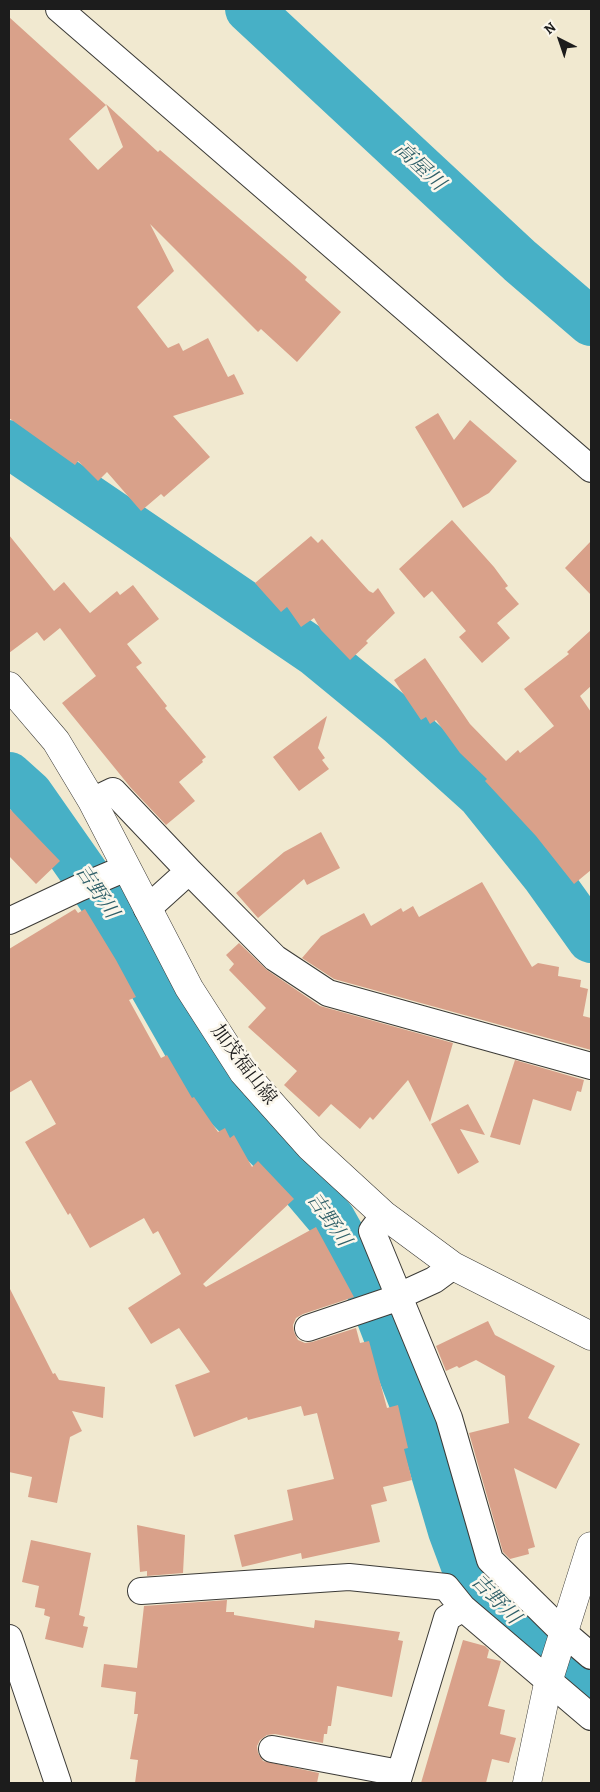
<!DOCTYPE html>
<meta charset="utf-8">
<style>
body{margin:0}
#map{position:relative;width:600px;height:1792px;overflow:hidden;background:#f1e9d0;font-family:Alegreya,serif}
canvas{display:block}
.frame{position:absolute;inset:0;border:10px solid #1c1c1c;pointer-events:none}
.north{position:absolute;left:535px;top:15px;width:50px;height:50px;-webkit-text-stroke:4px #fbf7ec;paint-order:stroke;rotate:319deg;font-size:14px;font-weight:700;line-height:20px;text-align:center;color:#1c1c1c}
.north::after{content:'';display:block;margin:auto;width:18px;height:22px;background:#1c1c1c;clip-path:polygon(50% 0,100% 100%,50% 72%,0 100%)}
</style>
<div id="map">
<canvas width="600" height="1792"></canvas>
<div class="frame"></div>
<div class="north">N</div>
</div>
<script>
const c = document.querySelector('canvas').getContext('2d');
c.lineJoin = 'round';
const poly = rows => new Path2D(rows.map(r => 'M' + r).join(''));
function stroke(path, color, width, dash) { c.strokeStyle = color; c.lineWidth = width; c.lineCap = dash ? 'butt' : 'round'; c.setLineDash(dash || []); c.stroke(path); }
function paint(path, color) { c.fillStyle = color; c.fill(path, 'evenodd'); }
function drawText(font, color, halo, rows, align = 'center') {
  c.font = font + ' Alegreya,"Noto Serif JP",serif'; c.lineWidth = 5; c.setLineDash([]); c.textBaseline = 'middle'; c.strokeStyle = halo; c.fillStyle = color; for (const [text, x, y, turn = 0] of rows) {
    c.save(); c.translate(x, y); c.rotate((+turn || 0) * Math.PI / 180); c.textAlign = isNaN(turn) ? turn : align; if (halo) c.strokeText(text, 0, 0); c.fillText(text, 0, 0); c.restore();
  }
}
const river = poly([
 [249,9,520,261,591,322],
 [9,444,316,653,400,722,481,795,546,876,591,939],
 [9,776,29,794,108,907,213,1091,283,1162,332,1220,366,1280,417,1412,452,1531,468,1574,542,1649,591,1687]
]);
const building = poly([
 [9,17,106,105,69,139,98,170,123,147,106,104,158,152,160,150,289,261,307,277,305,280,341,312,297,362,261,329,258,332,150,224,174,271,137,307,168,348,179,343,183,351,208,338,228,377,234,374,244,394,173,416,210,457,164,497,161,494,141,511,107,472,98,481,78,461,75,465,9,418],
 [438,413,454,440,470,420,517,461,489,493,463,508,415,427],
 [452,520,494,567,508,586,505,588,519,604,497,623,510,638,482,663,459,637,466,631,432,591,424,598,399,569],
 [9,535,54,591,64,582,90,613,117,591,120,595,133,585,159,619,127,644,142,663,136,667,167,706,165,708,206,757,202,760,203,762,179,782,195,801,166,825,131,788,62,703,96,676,60,628,44,641,37,632,9,653],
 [311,536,318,543,322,539,369,591,373,593,378,588,395,613,366,641,368,643,350,660,321,630,314,618,301,627,287,607,281,612,255,583],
 [591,541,591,595,565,568],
 [591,630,591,686,580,696,591,712,591,870,574,884,536,836,485,781,487,779,460,753,436,720,430,724,426,717,421,720,394,680,425,658,470,724,506,761,518,750,520,753,554,726,524,689,569,654,567,652],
 [327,716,318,748,325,758,322,760,329,769,299,791,273,757],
 [9,808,60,861,36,884,9,856],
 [321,832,340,868,307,885,304,879,258,918,236,893,284,852],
 [482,882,532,967,538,963,559,967,558,976,581,980,580,987,588,989,583,1016,591,1018,591,1050,334,979,302,958,321,936,364,913,371,926,401,908,403,912,413,906,419,917],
 [75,909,78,913,85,909,116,960,136,997,129,1000,161,1058,167,1055,192,1098,194,1097,218,1132,225,1128,230,1138,234,1135,252,1167,258,1161,294,1199,203,1284,206,1287,316,1227,354,1297,303,1314,296,1318,293,1325,294,1332,298,1340,305,1343,312,1342,356,1328,360,1343,369,1341,387,1408,398,1405,408,1448,404,1449,412,1480,383,1487,387,1501,371,1505,380,1542,302,1559,301,1553,242,1567,234,1535,293,1520,287,1490,334,1479,317,1413,304,1416,301,1406,248,1420,247,1417,194,1437,175,1385,210,1372,179,1328,151,1344,128,1308,181,1274,158,1231,153,1234,144,1218,90,1248,70,1213,68,1215,25,1142,56,1124,31,1080,9,1093,9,949],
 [239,943,267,970,320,1006,453,1043,430,1122,408,1080,373,1120,370,1117,360,1129,331,1104,319,1117,284,1085,297,1071,248,1027,266,1008,229,970,234,964,226,955],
 [515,1060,584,1080,581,1092,577,1091,571,1111,533,1099,520,1145,490,1137],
 [468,1104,485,1135,460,1129,479,1162,458,1174,431,1124],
 [9,1287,53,1374,55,1373,59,1380,105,1387,103,1418,72,1411,82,1431,70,1437,57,1503,28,1497,32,1477,9,1472],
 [488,1321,495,1335,555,1366,528,1418,580,1444,556,1489,514,1468,535,1547,528,1549,529,1554,510,1559,503,1552,469,1433,509,1423,505,1376,476,1360,459,1368,457,1366,446,1371,436,1346],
 [137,1525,185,1535,183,1573,147,1576,147,1571,140,1572],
 [31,1540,91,1553,79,1615,85,1617,83,1626,88,1627,83,1648,45,1639,50,1617,44,1615,45,1609,35,1607,39,1586,22,1582],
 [227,1600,226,1612,234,1612,234,1615,314,1628,315,1620,400,1632,398,1640,403,1641,392,1697,337,1686,331,1726,328,1726,327,1734,324,1734,323,1743,275,1734,267,1735,260,1740,257,1746,258,1753,263,1761,319,1773,317,1783,135,1783,138,1760,130,1759,138,1714,134,1714,136,1692,101,1687,104,1664,137,1668,144,1606],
 [463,1640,485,1646,489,1650,487,1658,501,1661,488,1706,505,1710,500,1734,516,1738,509,1763,492,1759,486,1783,421,1783]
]);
const street = poly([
 [59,9,591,469],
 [92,801,113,791,189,871,275,958,328,993,591,1066],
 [147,909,189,871],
 [9,921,79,888,126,868],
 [384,1215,372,1231,449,1418,490,1560,563,1632,591,1656],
 [308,1328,388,1301,434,1280,453,1266],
 [141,1591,349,1577,446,1587,463,1608],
 [9,1638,58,1783],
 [272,1749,399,1773],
 [397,1783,447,1618,463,1608,591,1717]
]);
const secondary = poly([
 [9,686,56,741,92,801,189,988,243,1072,310,1147,384,1215,453,1266,591,1336],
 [527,1783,549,1679,591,1546]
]);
const streetNames = [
 ["加茂福山線",243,1065,53]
];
const waterNames = [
 ["高屋川",419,167,43],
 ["吉野川",96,892,56],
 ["吉野川",328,1220,55],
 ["吉野川",495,1600,46]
];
stroke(river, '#47b0c6', 48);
paint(building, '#d9a18a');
stroke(street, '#3c3b37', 28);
stroke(secondary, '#3c3b37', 29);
stroke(street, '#fff', 26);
stroke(secondary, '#fff', 28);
drawText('19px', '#1c1c1c', '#fbf7ec', streetNames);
drawText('italic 20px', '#2f5f68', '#fbf7ec', waterNames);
</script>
